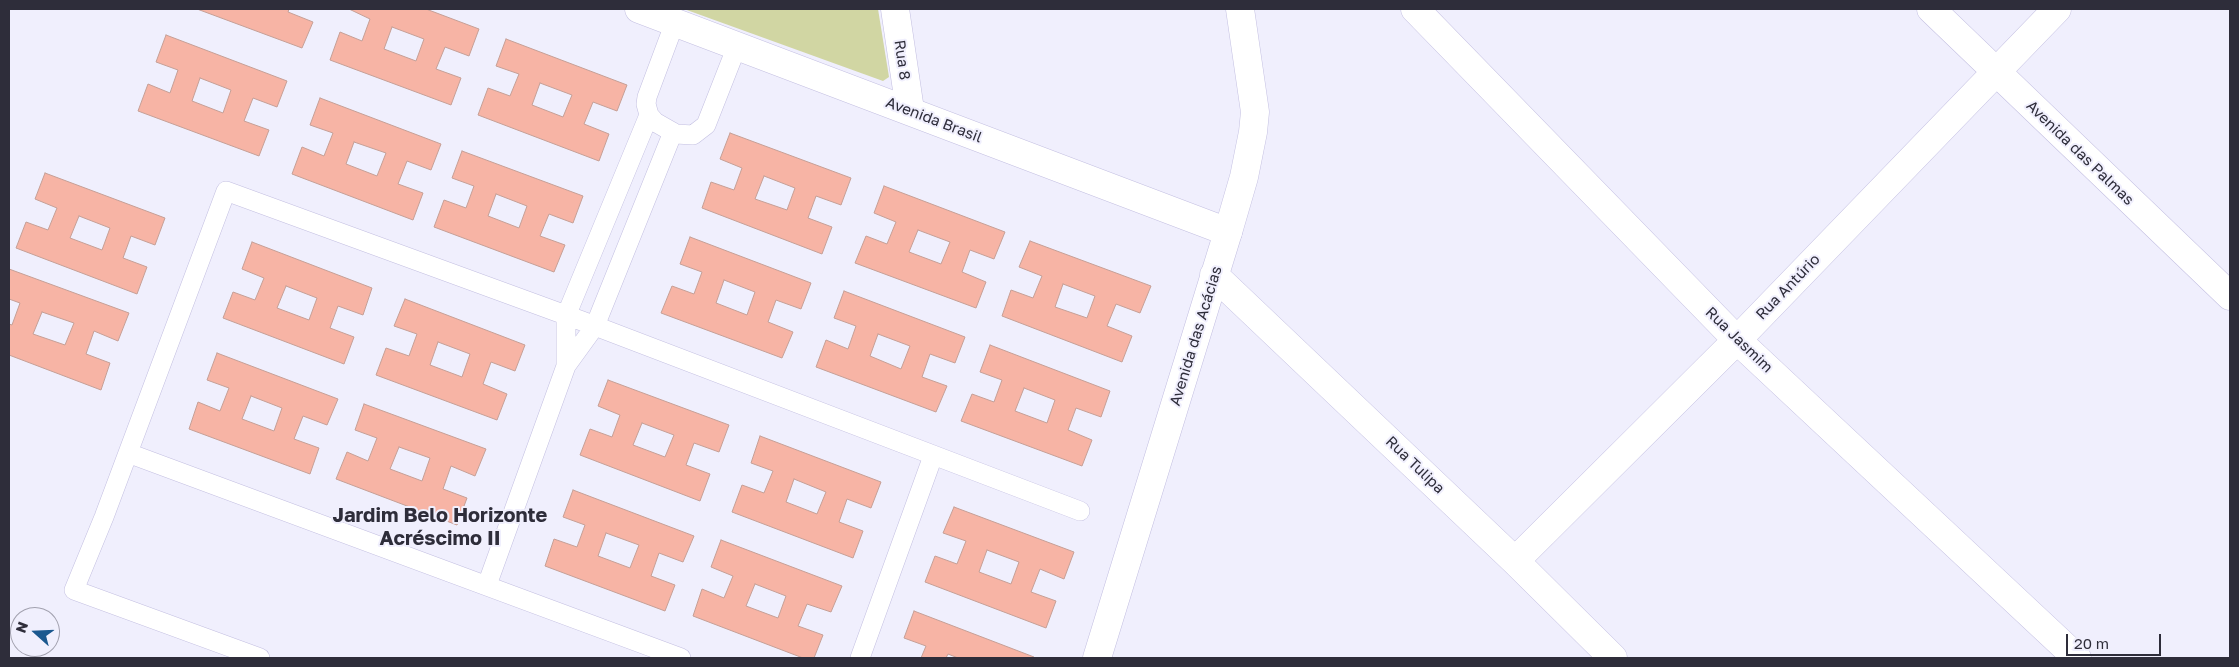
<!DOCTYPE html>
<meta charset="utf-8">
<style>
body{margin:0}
#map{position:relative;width:2239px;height:667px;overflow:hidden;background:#f0effd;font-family:"Golos Text",sans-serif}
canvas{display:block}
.frame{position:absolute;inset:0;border:10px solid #2e2d3a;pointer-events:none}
.north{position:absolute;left:10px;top:607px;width:50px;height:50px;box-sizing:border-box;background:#f0effd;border:1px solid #a2a1af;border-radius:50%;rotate:290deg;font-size:14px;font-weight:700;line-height:20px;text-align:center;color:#2e2d3a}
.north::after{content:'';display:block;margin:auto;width:18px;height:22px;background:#1b588f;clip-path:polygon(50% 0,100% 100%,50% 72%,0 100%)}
.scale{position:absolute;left:2066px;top:634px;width:95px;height:22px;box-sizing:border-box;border:2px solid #2e2d3a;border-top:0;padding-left:6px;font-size:15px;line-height:18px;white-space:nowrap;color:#2e2d3a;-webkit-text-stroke:4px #f0effd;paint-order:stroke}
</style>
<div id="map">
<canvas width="2239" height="667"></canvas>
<div class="frame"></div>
<div class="north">N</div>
<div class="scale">20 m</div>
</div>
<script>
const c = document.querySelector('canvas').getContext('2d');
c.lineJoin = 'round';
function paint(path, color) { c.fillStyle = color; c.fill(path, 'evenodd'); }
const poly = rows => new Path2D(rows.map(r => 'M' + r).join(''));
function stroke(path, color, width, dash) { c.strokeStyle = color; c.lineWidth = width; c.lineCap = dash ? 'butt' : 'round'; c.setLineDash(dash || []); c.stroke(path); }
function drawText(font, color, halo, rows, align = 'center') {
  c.font = font + ' "Golos Text",sans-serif'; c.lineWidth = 4; c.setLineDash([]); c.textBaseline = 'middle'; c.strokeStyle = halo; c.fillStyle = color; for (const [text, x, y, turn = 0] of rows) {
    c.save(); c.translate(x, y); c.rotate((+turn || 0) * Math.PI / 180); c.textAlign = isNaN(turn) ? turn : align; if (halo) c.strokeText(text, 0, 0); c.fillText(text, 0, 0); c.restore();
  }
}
const green = poly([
 [684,9,878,9,889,77,883,81]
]);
const building = poly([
 [197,9,289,9,288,12,313,22,302,48,197,9],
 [349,9,426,9,479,29,469,56,445,47,436,69,461,78,451,105,330,60,340,32,362,41,370,19,349,9],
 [392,27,424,39,416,61,384,49,392,27],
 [166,35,287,81,277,107,253,98,244,121,269,130,259,156,138,111,148,84,170,93,178,70,156,62,166,35],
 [200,78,231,90,223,113,192,101,200,78],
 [506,39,627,85,617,111,593,102,584,124,609,134,599,161,478,115,488,88,510,96,519,74,496,66,506,39],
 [540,83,572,95,563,117,532,105,540,83],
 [320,98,441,144,431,170,407,161,398,184,423,193,413,220,292,174,302,147,324,156,333,133,310,125,320,98],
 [354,142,386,153,377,176,346,164,354,142],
 [730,133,851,178,841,205,816,196,808,218,832,227,822,254,702,208,711,182,734,190,742,168,720,159,730,133],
 [764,176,795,188,787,210,755,199,764,176],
 [462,151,583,196,573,223,549,214,540,236,565,245,554,272,434,227,444,200,466,208,474,186,452,178,462,151],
 [496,194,527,206,519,228,488,216,496,194],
 [45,173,165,218,155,245,131,236,123,258,147,267,137,294,16,248,26,222,48,230,57,208,35,199,45,173],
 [79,216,110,228,102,250,70,238,79,216],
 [884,186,1005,232,994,259,970,250,962,272,986,282,976,308,855,263,866,236,887,244,896,222,874,213,884,186],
 [918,230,950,242,941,264,909,252,918,230],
 [690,237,811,283,801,309,776,300,768,322,793,332,782,358,661,313,672,286,694,294,702,272,680,264,690,237],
 [724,280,755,292,747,315,716,303,724,280],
 [1030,241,1151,286,1140,313,1116,304,1107,326,1132,336,1122,362,1002,316,1011,290,1033,298,1042,276,1019,267,1030,241],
 [1063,284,1095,296,1087,318,1055,307,1063,284],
 [252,242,372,288,363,315,338,306,330,328,354,337,344,364,223,318,233,292,255,300,264,278,242,269,252,242],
 [286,286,317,298,309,320,277,308,286,286],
 [9,269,129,313,118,341,94,331,86,354,110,363,101,390,9,355,9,324,12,325,20,303,9,299,9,269],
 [42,312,74,323,65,345,33,334,42,312],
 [844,291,965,337,955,363,930,354,922,377,947,386,936,412,816,367,826,340,848,349,856,326,834,318,844,291],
 [878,334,910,346,901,369,870,356,878,334],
 [405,299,525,345,515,371,491,362,483,384,507,394,497,420,376,375,386,348,409,356,417,334,394,326,405,299],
 [438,342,470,354,462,377,430,365,438,342],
 [990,345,1110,391,1101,417,1076,408,1068,430,1092,440,1082,466,961,421,972,394,994,402,1002,380,980,372,990,345],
 [1024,388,1055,400,1047,423,1015,411,1024,388],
 [217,353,338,399,327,425,303,416,294,439,319,448,310,474,189,429,198,402,220,411,229,388,207,380,217,353],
 [251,396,282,408,274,431,242,419,251,396],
 [608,380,729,425,719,452,694,443,686,465,710,474,700,501,580,455,590,429,612,437,620,415,598,406,608,380],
 [642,423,674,435,665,457,633,445,642,423],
 [364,404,486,449,475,476,451,466,443,489,467,498,457,525,336,479,347,452,368,461,377,438,355,430,364,404],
 [399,447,430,458,422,481,390,469,399,447],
 [760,436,881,482,871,508,847,499,839,522,863,531,853,558,732,512,742,485,764,493,773,471,751,463,760,436],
 [794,479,826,492,817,514,786,502,794,479],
 [573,490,694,536,683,562,659,553,651,576,675,585,665,611,545,566,554,539,577,547,585,525,563,517,573,490],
 [606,533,639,545,630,568,598,556,606,533],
 [954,507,1074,552,1064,579,1040,569,1031,592,1056,601,1046,628,925,582,935,556,957,564,966,541,943,533,954,507],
 [987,550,1019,562,1011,584,979,572,987,550],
 [721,540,842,586,831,612,807,604,798,626,823,635,814,658,803,658,693,616,702,589,724,598,733,576,711,567,721,540],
 [755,584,786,596,778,618,746,606,755,584],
 [914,611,1034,657,1034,658,958,658,948,654,946,658,921,658,926,646,904,638,914,611]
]);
const service = poly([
 [675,22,647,97,646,104,649,115,655,122,676,134,693,135,706,125,737,46],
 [566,366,566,316,649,115],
 [128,453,681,658],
 [487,585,566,366,595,326,673,132],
 [260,658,74,590,104,517,226,191,582,321,1080,511],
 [860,658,933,456]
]);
const minor = poly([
 [895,9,910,110],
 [1415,9,1737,340,2077,658],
 [1931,9,2230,296],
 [1214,275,1515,561,1613,658],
 [1515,561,1737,340,2057,9],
 [1097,658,1228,232]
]);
const tertiary = poly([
 [639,9,1228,232,1244,177,1253,132,1255,112,1240,9]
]);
const streetNames = [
 ["Rua 8",902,60,82],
 ["Avenida Brasil",934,120,21],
 ["Avenida das Palmas",2080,153,44],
 ["Rua Antúrio",1788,287,-46],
 ["Avenida das Acácias",1196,336,-73],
 ["Rua Jasmim",1739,340,44],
 ["Rua Tulipa",1415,465,44]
];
const districtNames = [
 ["Jardim Belo Horizonte",440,516],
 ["Acréscimo II",440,539]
];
paint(green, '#d1d6a3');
paint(building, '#f7b4a5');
stroke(building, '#c59f96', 1);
stroke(service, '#c3bfe1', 20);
stroke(minor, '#c3bfe1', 29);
stroke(tertiary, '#c3bfe1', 29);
stroke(service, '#fff', 19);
stroke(minor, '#fff', 28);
stroke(tertiary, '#fff', 28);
drawText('15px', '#2e2d3a', '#f0effd', streetNames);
drawText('bold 20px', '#2e2d3a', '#f0effd', districtNames);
</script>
